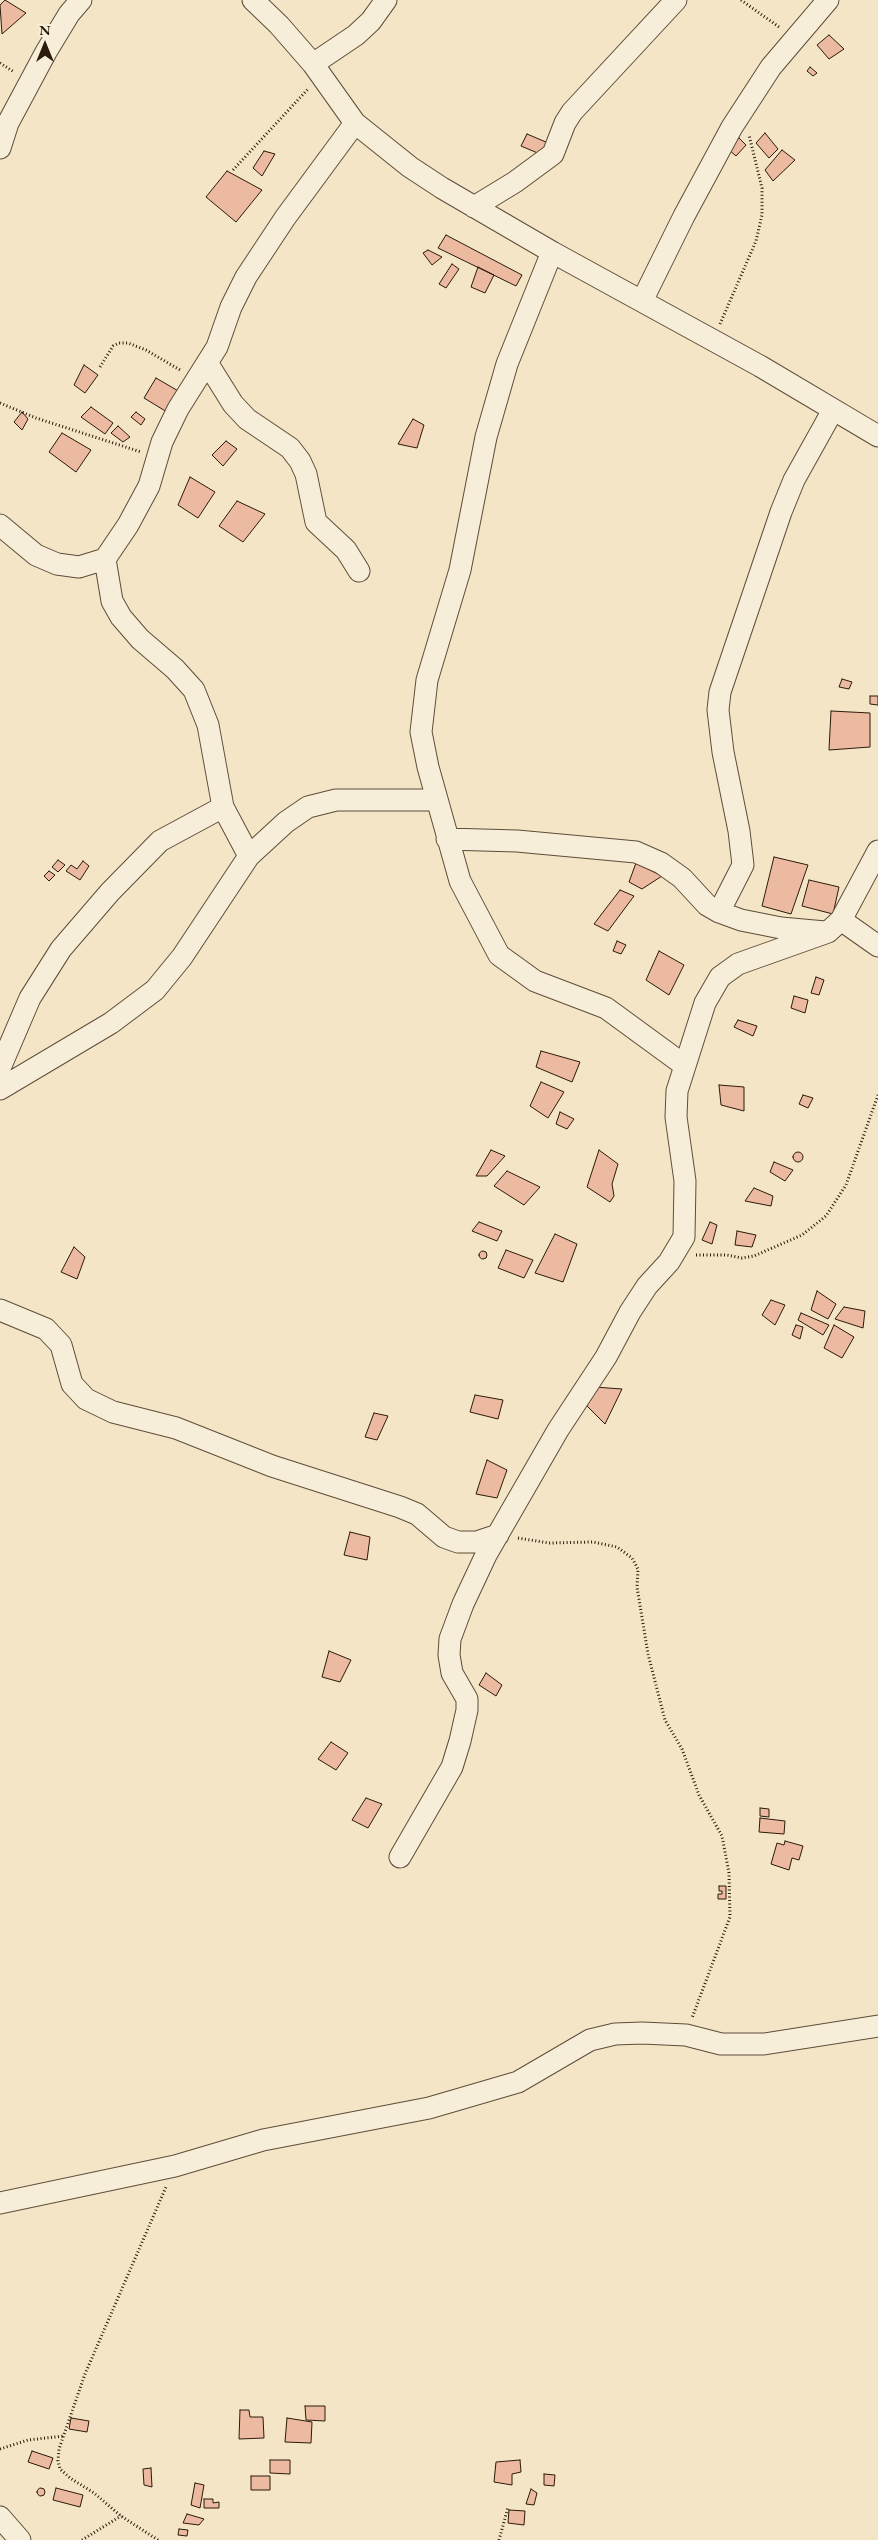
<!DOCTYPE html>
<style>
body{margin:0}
#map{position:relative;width:878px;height:2540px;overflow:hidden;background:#f3e5c5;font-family:"EB Garamond",serif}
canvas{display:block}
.north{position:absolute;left:20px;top:20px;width:50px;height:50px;-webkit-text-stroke:4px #f7eed9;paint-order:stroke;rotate:0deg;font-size:14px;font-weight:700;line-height:20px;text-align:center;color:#2c1a0a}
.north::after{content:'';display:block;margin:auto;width:18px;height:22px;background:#2c1a0a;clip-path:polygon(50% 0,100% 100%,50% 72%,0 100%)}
</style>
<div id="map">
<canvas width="878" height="2540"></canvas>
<div class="north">N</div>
</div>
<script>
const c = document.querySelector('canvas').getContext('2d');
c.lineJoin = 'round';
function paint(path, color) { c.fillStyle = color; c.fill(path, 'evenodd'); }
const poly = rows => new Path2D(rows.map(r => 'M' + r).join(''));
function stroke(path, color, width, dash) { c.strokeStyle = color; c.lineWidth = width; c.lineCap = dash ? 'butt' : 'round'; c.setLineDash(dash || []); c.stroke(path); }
const building = poly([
 [5,0,26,13,2,34,0,5,5,0],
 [829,35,844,49,829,59,817,45,829,35],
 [810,67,817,73,813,76,807,71,810,67],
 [765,133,778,149,769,158,756,143,765,133],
 [527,134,553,145,547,157,521,146,527,134],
 [739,138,746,145,736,156,728,149,739,138],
 [782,150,795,160,773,181,765,170,782,150],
 [264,151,275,154,262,176,253,168,264,151],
 [227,171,262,190,236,222,206,197,227,171],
 [446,235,522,275,516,286,438,248,446,235],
 [428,250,442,257,432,265,423,253,428,250],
 [452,264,459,269,446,288,439,284,452,264],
 [478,267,494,275,485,293,471,287,478,267],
 [84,365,98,375,85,393,74,385,84,365],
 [156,378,180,392,167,412,144,398,156,378],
 [91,407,113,423,105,434,81,417,91,407],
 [22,412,28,419,22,430,14,422,22,412],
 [136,412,145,419,141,425,131,417,136,412],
 [413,419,424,425,417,448,398,444,413,419],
 [118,426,130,437,123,442,111,433,118,426],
 [62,433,91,450,76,472,49,452,62,433],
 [226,441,237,449,223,466,212,455,226,441],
 [190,477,215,492,198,518,178,505,190,477],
 [237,501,265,514,243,542,219,526,237,501],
 [842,679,852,682,849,689,839,687,842,679],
 [870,696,878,696,878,705,870,704,870,696],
 [831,711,870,713,870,747,829,750,831,711],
 [774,857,808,865,791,914,762,906,774,857],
 [58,860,65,865,58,872,52,867,58,860],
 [83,861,89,866,80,880,66,871,71,865,77,869,83,861],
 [636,863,662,876,642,889,629,882,636,863],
 [49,871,55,875,49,881,44,876,49,871],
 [809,880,839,887,833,914,802,906,809,880],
 [620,890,634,896,608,931,594,924,620,890],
 [617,941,626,945,621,954,613,951,617,941],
 [659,951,684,965,669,995,646,980,659,951],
 [816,977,824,980,819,995,811,993,816,977],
 [794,996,808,1000,805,1013,791,1008,794,996],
 [738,1020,757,1026,753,1036,734,1027,738,1020],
 [541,1051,580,1062,572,1082,536,1067,541,1051],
 [541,1082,564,1092,548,1118,530,1106,541,1082],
 [719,1085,744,1087,744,1111,721,1105,719,1085],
 [803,1095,813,1098,808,1108,799,1104,803,1095],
 [560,1112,574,1119,567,1129,556,1124,560,1112],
 [491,1150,505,1156,487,1176,476,1176,491,1150],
 [599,1150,618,1164,612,1184,614,1196,610,1202,587,1187,599,1150],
 '793 1157a5 5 0 1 1 10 0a5 5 0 1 1-10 0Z',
 [774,1162,793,1170,785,1181,770,1172,774,1162],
 [507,1171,540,1187,524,1205,494,1186,507,1171],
 [754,1188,773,1196,771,1206,745,1201,754,1188],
 [479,1222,502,1231,497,1241,472,1231,479,1222],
 [710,1222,717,1225,712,1244,702,1240,710,1222],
 [737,1231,756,1235,752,1247,735,1245,737,1231],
 [555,1234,577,1244,563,1282,535,1273,555,1234],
 [74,1247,85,1257,77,1279,61,1272,74,1247],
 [506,1250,533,1260,524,1278,498,1268,506,1250],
 '479 1255a4 4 0 1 1 8 0a4 4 0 1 1-8 0Z',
 [817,1291,836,1304,828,1319,811,1310,817,1291],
 [771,1300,785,1305,775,1325,762,1315,771,1300],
 [844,1307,865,1311,863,1328,835,1319,844,1307],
 [801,1313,829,1325,823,1335,798,1320,801,1313],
 [796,1325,803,1327,800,1339,792,1335,796,1325],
 [834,1325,854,1337,842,1358,824,1348,834,1325],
 [594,1387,622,1389,605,1424,586,1405,594,1387],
 [475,1395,503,1400,498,1419,470,1412,475,1395],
 [374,1413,388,1416,377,1440,365,1437,374,1413],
 [487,1460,507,1470,497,1498,476,1494,487,1460],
 [350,1532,370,1537,367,1560,344,1555,350,1532],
 [329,1651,351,1660,340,1682,322,1677,329,1651],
 [486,1673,502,1685,496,1696,479,1685,486,1673],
 [331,1742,348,1753,336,1770,318,1759,331,1742],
 [366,1798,382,1804,368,1828,352,1820,366,1798],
 [760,1808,769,1809,769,1817,760,1816,760,1808],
 [760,1818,785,1821,784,1834,759,1832,760,1818],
 [785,1841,803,1846,799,1860,792,1858,789,1870,771,1864,777,1843,784,1845,785,1841],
 [719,1886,726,1886,726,1899,718,1899,718,1894,722,1894,722,1891,719,1891,719,1886],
 [305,2406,325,2406,325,2421,306,2420,305,2406],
 [240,2410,249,2410,250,2417,263,2417,264,2438,239,2439,240,2410],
 [71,2418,89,2421,87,2432,69,2429,71,2418],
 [287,2418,312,2422,311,2443,285,2442,287,2418],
 [32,2451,53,2458,49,2469,28,2462,32,2451],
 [270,2460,290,2460,290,2474,270,2473,270,2460],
 [520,2460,521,2472,512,2474,512,2485,494,2482,496,2462,520,2460],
 [151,2468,152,2487,144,2485,143,2469,151,2468],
 [544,2474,555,2475,554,2486,544,2485,544,2474],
 [251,2476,270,2476,270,2490,251,2490,251,2476],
 [195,2483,204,2485,200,2508,191,2505,195,2483],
 [56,2488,83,2495,80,2507,53,2500,56,2488],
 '37 2492a4 4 0 1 1 8 0a4 4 0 1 1-8 0Z',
 [531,2489,537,2493,534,2505,526,2504,531,2489],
 [204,2499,213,2499,213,2503,219,2502,219,2508,204,2508,204,2499],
 [509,2510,525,2511,524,2525,508,2523,509,2510],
 [187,2514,204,2519,199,2525,183,2523,187,2514],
 [179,2529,188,2530,187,2536,178,2535,179,2529]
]);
const path = poly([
 [741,0,779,27],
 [0,63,14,72],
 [233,170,308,89],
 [720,324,756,241,762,215,762,188,749,135],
 [100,367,113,346,119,343,128,343,146,350,180,370],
 [0,403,36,418,141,452],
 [696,1255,727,1255,742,1258,754,1256,802,1235,826,1216,846,1185,878,1095],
 [518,1538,549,1543,593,1542,617,1547,632,1558,638,1569,637,1587,648,1654,665,1720,682,1749,699,1795,722,1836,729,1873,730,1917,692,2018],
 [0,2449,28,2440,64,2436],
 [82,2540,121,2516],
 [158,2540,121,2516,94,2493,70,2478,60,2469,58,2461,59,2449,85,2374,166,2187],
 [499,2540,508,2507]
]);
const street = poly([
 [253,0,279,25,313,64,355,123,410,167,442,188,552,252,760,366,878,436],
 [313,64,356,35,371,21,386,0],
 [0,148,8,123,46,52,69,14,81,0],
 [474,207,515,182,553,154,565,123,572,112,676,0],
 [552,252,507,364,486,437,460,570,427,680,421,732,428,767,460,881,499,955,535,981,606,1008,684,1065],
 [642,301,684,216,732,127,771,67,828,0],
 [208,364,233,404,247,419,290,448,300,461,306,474,316,522,346,550,359,571],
 [0,525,36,555,57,564,79,567,105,559,128,525,149,486,162,442,178,409,217,347,231,307,246,277,285,218,355,123],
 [105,559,112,601,121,617,140,639,175,669,194,690,208,725,223,807,249,856],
 [447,839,517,841,636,852,661,863,682,878,707,905,719,912,741,920,781,928,825,932],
 [719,912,743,865,739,831,723,752,718,710,720,692,781,512,794,480,833,410],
 [841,920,878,946],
 [0,1068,30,998,61,949,110,892,160,841,223,807],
 [0,1089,111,1023,155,990,182,957,249,856,286,822,308,807,336,800,436,800],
 [0,1310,46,1329,61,1345,72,1384,86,1399,113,1412,176,1428,272,1466,400,1507,417,1514,444,1537,458,1542,477,1542,498,1535],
 [400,1857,452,1767,460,1741,467,1710,467,1699,452,1673,449,1655,450,1639,463,1604,486,1555,558,1430,606,1357,630,1312,647,1286,669,1262,684,1237,685,1181,676,1117,677,1091,705,1003,720,977,738,964,828,932,841,920,878,851],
 [0,2203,175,2166,263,2140,429,2108,518,2082,590,2040,615,2034,642,2033,686,2035,721,2044,764,2044,878,2026],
 [0,2517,20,2540]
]);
paint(building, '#ecb9a1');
stroke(building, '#2c1a0a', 1);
stroke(street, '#5e4d39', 23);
stroke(path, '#2c1a0a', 3, [1, 2.5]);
stroke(street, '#f7eed9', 21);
</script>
